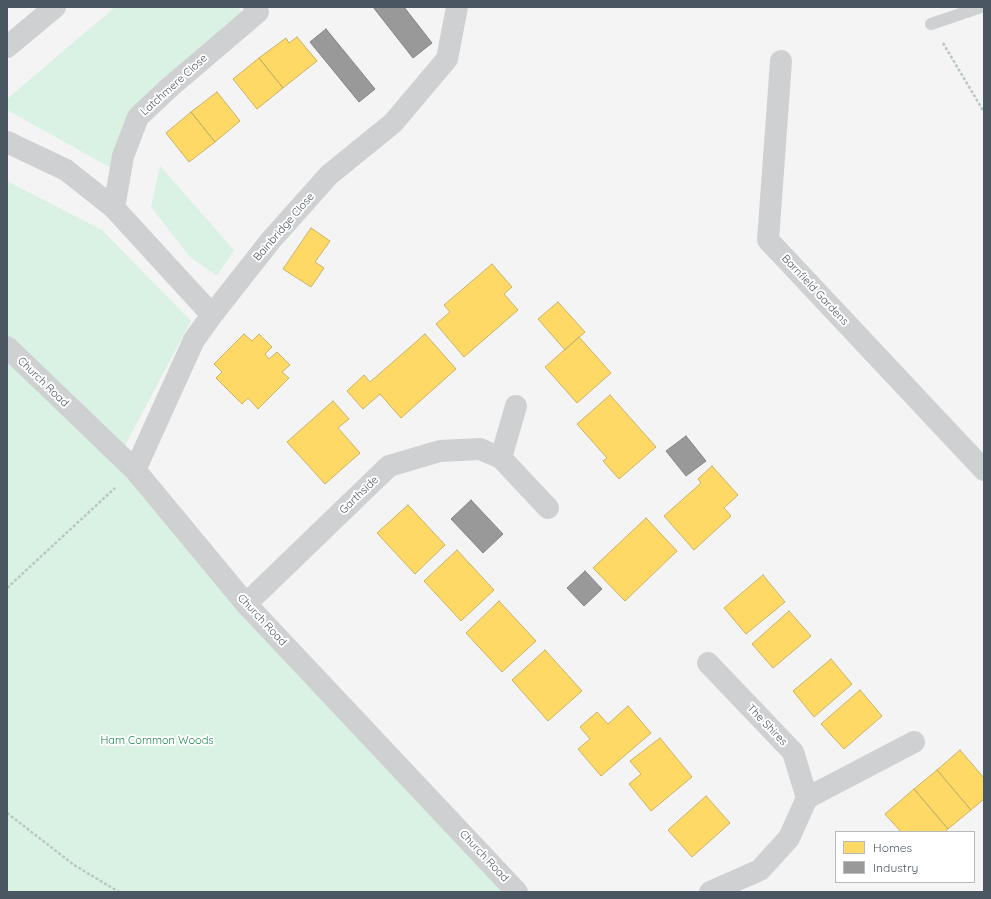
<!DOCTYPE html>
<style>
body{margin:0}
#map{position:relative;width:991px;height:899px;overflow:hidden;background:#f4f4f4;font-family:Quicksand,sans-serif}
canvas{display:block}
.frame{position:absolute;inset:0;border:8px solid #4a5661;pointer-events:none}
.legend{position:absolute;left:835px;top:831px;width:140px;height:52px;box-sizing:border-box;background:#fff;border:1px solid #b7bbc0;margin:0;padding:5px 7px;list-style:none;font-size:12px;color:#4a5661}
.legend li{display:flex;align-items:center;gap:8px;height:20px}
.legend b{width:20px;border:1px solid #b7bbc0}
</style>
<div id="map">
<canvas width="991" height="899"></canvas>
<div class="frame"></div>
<ul class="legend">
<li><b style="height:11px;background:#ffd966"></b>Homes</li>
<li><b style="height:11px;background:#999"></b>Industry</li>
</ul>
</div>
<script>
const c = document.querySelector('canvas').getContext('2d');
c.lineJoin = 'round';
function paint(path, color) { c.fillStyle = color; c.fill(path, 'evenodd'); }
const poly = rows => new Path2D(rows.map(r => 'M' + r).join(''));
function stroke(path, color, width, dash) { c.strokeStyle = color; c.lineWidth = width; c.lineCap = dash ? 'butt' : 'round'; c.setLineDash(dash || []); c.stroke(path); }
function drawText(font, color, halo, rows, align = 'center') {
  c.font = font + ' Quicksand,sans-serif'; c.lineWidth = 4; c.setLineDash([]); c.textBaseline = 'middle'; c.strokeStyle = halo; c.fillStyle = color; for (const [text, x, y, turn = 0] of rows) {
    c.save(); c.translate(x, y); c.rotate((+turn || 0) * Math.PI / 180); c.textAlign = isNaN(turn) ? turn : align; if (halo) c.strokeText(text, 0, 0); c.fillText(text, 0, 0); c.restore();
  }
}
const green = poly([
 [115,7,237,7,243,12,137,106,113,169,7,110,7,99],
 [160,166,234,250,217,276,190,257,151,207],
 [7,181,102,230,191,321,120,455,525,892,7,892]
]);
const homes = poly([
 [297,37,317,61,283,88,259,58,286,38,289,43,297,37],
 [259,58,283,88,257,109,233,79,259,58],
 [217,92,240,121,215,142,191,112,217,92],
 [191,112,215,142,189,162,166,133,191,112],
 [311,228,330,241,315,262,324,268,311,287,283,269,311,228],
 [492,264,512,287,504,294,518,310,464,357,436,324,450,312,444,305,492,264],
 [558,302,585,332,565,350,538,319,558,302],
 [244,334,252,341,259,334,272,347,265,354,269,359,277,352,290,365,282,372,289,378,258,409,248,398,242,404,216,378,222,372,214,364,244,334],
 [425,334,456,369,401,418,380,394,363,409,347,391,364,375,370,382,425,334],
 [579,337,611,373,577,403,545,367,579,337],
 [610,395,656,447,619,479,603,461,607,458,577,424,610,395],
 [333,401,349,419,338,428,360,453,325,484,287,442,333,401],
 [712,466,738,495,724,508,731,516,694,550,664,516,701,483,698,479,712,466],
 [408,505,445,545,415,574,377,533,408,505],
 [646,518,677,551,625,601,593,568,646,518],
 [457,550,494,590,461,621,424,581,457,550],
 [763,575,785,602,746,634,724,608,763,575],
 [499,601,536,641,502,672,466,633,499,601],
 [789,611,811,636,773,668,752,644,789,611],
 [545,650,582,691,548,721,512,680,545,650],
 [831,659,852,684,814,717,793,691,831,659],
 [860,690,882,716,844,749,821,724,860,690],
 [628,706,651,733,601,776,578,749,590,739,580,727,597,712,608,724,628,706],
 [660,738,692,777,651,811,629,784,641,774,630,761,660,738],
 [960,750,984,778,984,799,971,810,937,770,960,750],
 [937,770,971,810,948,829,914,789,937,770],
 [914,789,948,829,945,832,901,832,885,814,914,789],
 [706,796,730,823,692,857,668,830,706,796]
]);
const industry = poly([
 [373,7,404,7,432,43,413,58,373,7],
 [326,29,375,89,359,102,310,42,326,29],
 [686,436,706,461,686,476,666,451,686,436],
 [471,500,503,534,483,553,451,519,471,500],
 [585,571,602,589,584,606,567,588,585,571]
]);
const path = poly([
 [943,43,984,112],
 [7,588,115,488],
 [7,813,74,865,119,892]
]);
const service = poly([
 [931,24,981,7]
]);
const minor = poly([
 [7,47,55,7],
 [781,61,768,240,984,470],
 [7,142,66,170,114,208,212,315],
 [114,208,123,156,138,117,170,87,258,12,254,7],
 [7,347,135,470,246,604,517,892],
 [501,458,516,406],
 [135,470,194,340,212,315,271,240,329,175,393,123,447,59,457,7],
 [246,604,389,466,440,451,480,449,501,458,548,508],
 [708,663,793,752,807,798,789,838,760,870,710,892],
 [807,798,914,742]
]);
const streetNames = [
 ["Latchmere Close",174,85,-42],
 ["Bainbridge Close",284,227,-49],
 ["Barnfield Gardens",815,290,47],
 ["Church Road",43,382,44],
 ["Garthside",359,495,-44],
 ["Church Road",262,620,47],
 ["The Shires",767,725,46],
 ["Church Road",484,856,47]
];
const parkNames = [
 ["Ham Common Woods",157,741]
];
paint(green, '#d9f2e3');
paint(homes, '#ffd966');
stroke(homes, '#c9b264', 1);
paint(industry, '#999');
stroke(industry, '#818588', 1);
stroke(path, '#bcc7c4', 2.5, [3, 2]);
stroke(service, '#ced0d2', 12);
stroke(minor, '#ced0d2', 22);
drawText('11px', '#4a5661', '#fff', streetNames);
drawText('11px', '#17864f', '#fff', parkNames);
</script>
